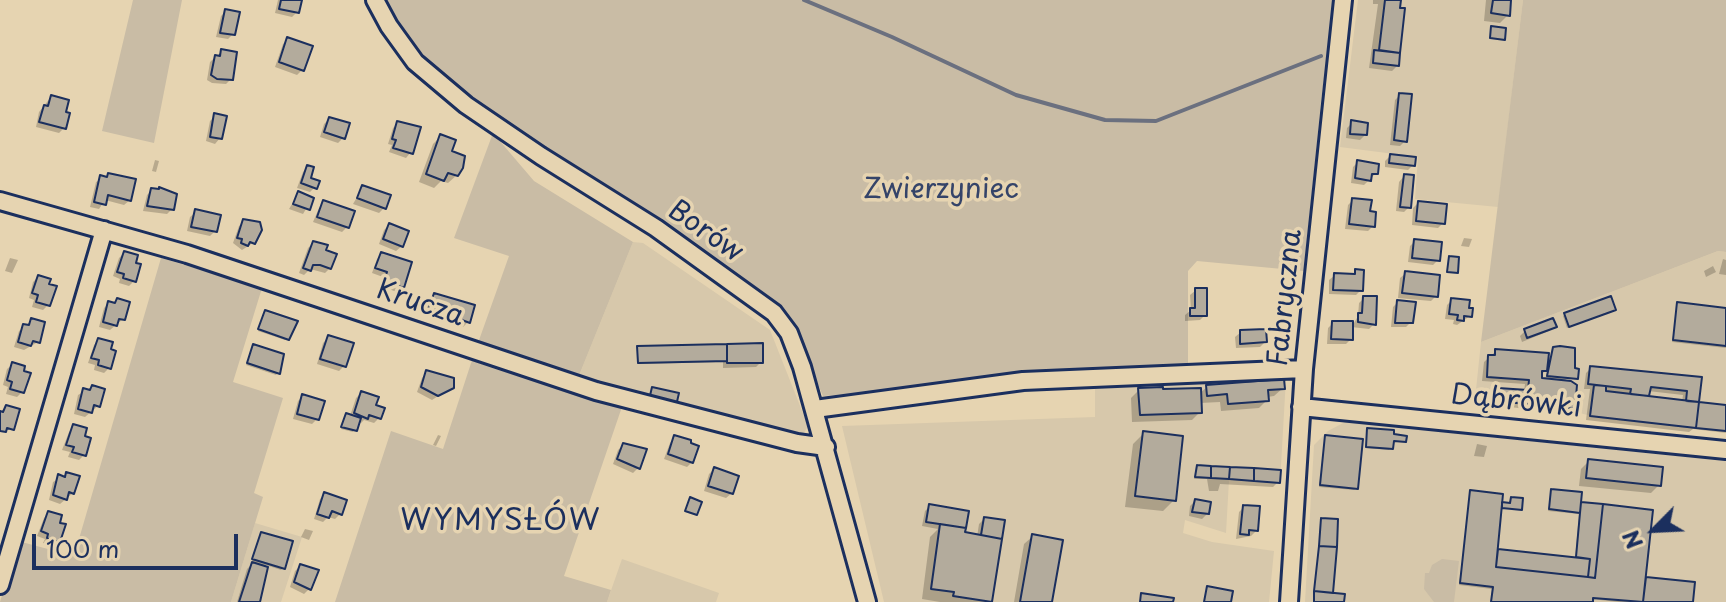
<!DOCTYPE html>
<meta charset="utf-8">
<style>
body{margin:0}
#map{position:relative;width:1726px;height:602px;overflow:hidden;background:#e6d4b1;font-family:"Playpen Sans",sans-serif}
canvas{display:block}
.north{position:absolute;left:1614px;top:490px;width:80px;height:80px;-webkit-text-stroke:6px #e6d4b1;paint-order:stroke;rotate:246deg;font-size:22px;font-weight:700;line-height:32px;text-align:center;color:#1b2f5e}
.north::after{content:'';display:block;margin:auto;width:28px;height:36px;background:#1b2f5e;clip-path:polygon(50% 0,100% 100%,50% 72%,0 100%)}
.scale{position:absolute;left:32px;top:534px;width:206px;height:36px;box-sizing:border-box;border:4px solid #1b2f5e;border-top:0;padding-left:10px;font-size:24px;line-height:28px;white-space:nowrap;color:#1b2f5e;-webkit-text-stroke:6px #e6d4b1;paint-order:stroke}
</style>
<div id="map">
<canvas width="1726" height="602"></canvas>
<div class="north">N</div>
<div class="scale">100 m</div>
</div>
<script>
const c = document.querySelector('canvas').getContext('2d');
c.lineJoin = 'round';
function paint(path, color) { c.fillStyle = color; c.fill(path, 'evenodd'); }
const poly = rows => new Path2D(rows.map(r => 'M' + r).join(''));
function stroke(path, color, width, dash) { c.strokeStyle = color; c.lineWidth = width; c.lineCap = dash ? 'butt' : 'round'; c.setLineDash(dash || []); c.stroke(path); }
function drawText(font, color, halo, rows, align = 'center') {
  c.font = font + ' "Playpen Sans",sans-serif'; c.lineWidth = 7; c.setLineDash([]); c.textBaseline = 'middle'; c.strokeStyle = halo; c.fillStyle = color; for (const [text, x, y, turn = 0] of rows) {
    c.save(); c.translate(x, y); c.rotate((+turn || 0) * Math.PI / 180); c.textAlign = isNaN(turn) ? turn : align; if (halo) c.strokeText(text, 0, 0); c.fillText(text, 0, 0); c.restore();
  }
}
const built = poly([
 [1358,0,1523,0,1498,207,1415,199,1418,157,1340,147],
 [633,242,643,243,770,330,808,426,801,438,578,378],
 [1718,251,1726,252,1726,432,1603,419,1572,411,1475,399,1481,342],
 [1286,378,1280,483,1229,480,1226,533,1185,520,1183,533,1212,542,1274,551,1269,602,884,602,842,426,1095,417,1095,389],
 [1345,422,1726,461,1726,602,1305,602,1314,445,1328,431],
 [255,523,302,537,281,602,231,602],
 [622,559,719,593,716,602,607,602]
]);
const green = poly([
 [133,0,182,0,154,143,102,131],
 [385,0,1334,0,1321,102,1304,271,1197,261,1188,271,1188,366,823,396,788,316,450,82,401,31],
 [1523,0,1726,0,1726,252,1718,251,1481,342],
 [493,133,534,181,633,242,578,378,478,343,509,256,454,238],
 [161,258,262,288,233,382,283,398,254,493,263,497,231,602,0,602,18,541,74,556],
 [474,354,624,401,564,576,611,590,607,602,335,602,391,431,443,449],
 [1442,559,1459,561,1454,602,1434,602,1424,589,1425,573,1429,573,1432,565]
]);
const shadow = poly([
 [278,0,300,0,297,12,292,17,275,13],
 [1373,0,1399,0,1398,10,1403,10,1397,66,1392,71,1369,68,1378,4,1373,4],
 [1486,0,1509,0,1508,15,1500,23,1484,21],
 [226,11,233,34,228,39,216,37,221,16],
 [288,39,302,70,297,75,275,67,283,44],
 [222,51,231,79,226,84,212,83,207,80,210,62],
 [1400,95,1405,141,1400,146,1390,145,1395,100],
 [51,97,64,128,59,133,36,127,39,112],
 [215,116,220,138,215,144,206,141,210,121],
 [329,119,343,138,338,143,320,137,324,124],
 [398,123,411,152,406,158,389,152,392,145,388,144,393,128],
 [1352,123,1365,135,1360,140,1346,138,1347,128],
 [441,136,457,175,448,183,441,181,434,188,419,182,433,144],
 [1390,156,1413,165,1408,170,1385,167,1385,161],
 [155,160,159,161,156,172,152,171],
 [1358,162,1376,173,1364,185,1351,183,1353,167],
 [308,167,308,179,315,187,310,192,297,188,303,172],
 [108,175,130,200,124,205,105,200,99,209,90,207,96,182],
 [1404,176,1409,207,1404,212,1396,211,1399,182],
 [363,187,384,208,379,213,353,204],
 [152,190,172,209,167,214,143,211,147,195],
 [298,194,312,199,303,214,289,209],
 [1353,200,1368,213,1373,226,1368,231,1345,229,1348,205],
 [324,203,347,227,342,232,313,222,319,208],
 [1418,203,1443,223,1438,228,1412,225,1413,208],
 [196,212,215,231,210,236,187,231,190,217],
 [244,221,253,243,242,250,233,243,239,226],
 [389,225,402,246,396,251,379,244,384,230],
 [1464,238,1472,239,1469,247,1461,246],
 [1415,241,1438,260,1433,265,1408,262,1410,246],
 [313,243,330,268,325,273,310,269,304,275,299,273,308,248],
 [124,253,134,281,129,286,119,283,120,279,113,276,119,258],
 [382,254,402,287,397,292,380,286,383,277,372,273,377,259],
 [10,258,18,260,12,273,5,271],
 [1723,259,1726,260,1726,275,1719,274],
 [1713,266,1716,272,1706,277,1704,271],
 [1356,271,1361,290,1356,295,1329,294,1329,280,1335,275,1351,276],
 [1406,273,1436,296,1431,301,1398,298,1400,278],
 [38,277,48,305,43,310,32,307,34,300,29,298,33,282],
 [1196,290,1205,315,1200,320,1185,321,1185,315,1191,310,1190,295],
 [434,295,468,322,463,327,425,313,429,300],
 [1364,298,1374,324,1369,329,1351,327,1351,339,1346,344,1327,344,1328,328,1333,323,1354,323,1358,316,1359,303],
 [1452,300,1467,309,1470,316,1457,325,1453,324,1454,320,1445,319,1447,305],
 [1398,302,1411,322,1406,327,1391,327,1393,307],
 [109,303,123,319,110,330,99,327,104,308],
 [1678,304,1726,310,1726,348,1672,342],
 [1614,310,1567,328,1563,316,1565,314],
 [265,312,287,338,285,340,258,331],
 [32,320,38,342,24,350,14,347,19,331],
 [1554,326,1549,331,1522,342,1520,336,1525,331],
 [1241,332,1265,342,1260,347,1236,348,1235,337],
 [328,338,344,366,339,371,317,364,323,343],
 [99,340,109,368,104,373,94,370,95,365,88,363,94,345],
 [252,348,278,373,276,375,246,365],
 [638,348,761,362,756,367,723,368,723,362,637,364],
 [1554,349,1573,370,1576,378,1565,379,1575,386,1573,408,1568,414,1493,405,1494,395,1499,390,1524,392,1525,384,1482,381,1484,362,1496,351,1549,364],
 [1548,368,1545,380,1540,380,1540,376],
 [13,364,22,392,17,397,6,394,8,387,3,385,7,369],
 [1591,368,1700,379,1697,407,1726,407,1726,433,1693,429,1689,432,1586,420,1590,389,1584,389,1586,373],
 [1648,391,1683,395,1682,402,1647,398],
 [427,372,452,387,432,400,417,392,422,378],
 [92,387,98,406,85,417,74,414,78,395],
 [1207,387,1283,388,1274,396,1267,397,1267,400,1259,408,1221,411,1220,402,1200,403,1200,412,1192,420,1132,422,1131,398,1139,390,1199,394],
 [361,393,374,406,379,418,374,423,364,420,361,423,358,421,353,432,341,429,345,417,350,416,356,398],
 [303,396,317,419,312,424,293,419,298,401],
 [74,427,84,455,79,460,68,457,70,452,62,450,69,432],
 [1368,430,1392,436,1404,441,1392,442,1389,450,1365,448],
 [1144,433,1174,500,1163,511,1125,507,1133,444],
 [438,435,441,436,436,446,433,445],
 [675,437,692,462,687,467,664,459,670,443],
 [1326,437,1356,488,1354,490,1319,487],
 [1477,444,1487,446,1484,457,1474,456],
 [623,445,638,468,633,473,613,464,618,450],
 [1589,461,1659,485,1651,493,1579,486,1581,469],
 [1197,467,1278,482,1273,487,1220,484,1218,491,1209,491,1207,479,1194,479],
 [714,469,732,493,726,498,704,491,709,474],
 [67,474,73,493,60,504,49,500,53,482],
 [1552,491,1579,504,1644,578,1693,584,1691,602,1618,602,1591,599,1591,602,1491,602,1492,589,1459,585,1471,492,1500,504,1509,505,1512,499,1520,509,1500,509,1495,550,1575,559,1579,514,1548,511],
 [325,494,340,514,335,519,328,517,323,522,314,519,320,499],
 [1195,501,1207,514,1202,519,1189,516,1190,506],
 [930,506,963,534,977,537,979,524,984,519,1003,522,989,602,940,602,922,599,930,537,938,529,922,526,925,511],
 [1244,507,1256,531,1251,536,1236,539,1239,512],
 [49,513,58,524,59,541,54,546,43,543,45,539,37,536,44,518],
 [1322,520,1331,595,1342,602,1313,602],
 [305,529,313,531,309,540,301,537],
 [261,534,283,568,281,570,266,565,258,602,237,602,247,569,254,562,252,561],
 [1033,536,1050,602,1014,602,1024,544],
 [300,566,309,589,304,594,290,587,295,571]
]);
const stream = poly([
 [804,0,892,37,1016,95,1105,120,1156,121,1321,56]
]);
const building = poly([
 [281,0,302,0,299,13,279,9,281,0],
 [1385,0,1401,0,1400,8,1405,8,1400,53,1379,50,1385,0],
 [1493,0,1511,0,1510,16,1491,13,1493,0],
 [225,9,240,12,235,35,220,33,225,9],
 [1491,26,1506,28,1505,40,1490,38,1491,26],
 [287,37,313,46,304,71,279,62,287,37],
 [221,49,237,52,233,80,217,79,211,75,215,55,220,56,221,49],
 [1374,50,1400,53,1399,66,1373,63,1374,50],
 [1399,93,1412,94,1407,142,1394,140,1399,93],
 [51,95,69,100,66,112,70,113,66,129,39,122,44,105,48,106,51,95],
 [214,113,227,116,222,139,210,137,214,113],
 [329,117,350,123,345,139,324,132,329,117],
 [1351,120,1368,123,1367,135,1350,134,1351,120],
 [397,121,421,127,413,154,393,148,396,140,392,139,397,121],
 [440,134,456,140,452,151,465,156,463,168,458,176,448,173,444,181,426,174,440,134],
 [1390,154,1416,157,1415,166,1389,163,1390,154],
 [1357,160,1379,164,1378,174,1372,174,1371,181,1355,178,1357,160],
 [307,165,314,167,311,178,320,181,317,189,301,183,307,165],
 [108,173,136,179,131,201,108,195,106,205,94,202,100,175,107,177,108,173],
 [1404,174,1414,175,1411,208,1400,207,1404,174],
 [362,185,391,195,386,209,357,198,362,185],
 [159,187,177,194,174,210,147,206,151,188,159,189,159,187],
 [298,191,314,198,310,210,293,204,298,191],
 [1352,198,1372,200,1370,211,1376,212,1375,227,1349,224,1352,198],
 [323,200,355,211,349,228,317,217,323,200],
 [1418,201,1447,204,1445,224,1416,221,1418,201],
 [195,209,221,215,217,232,191,227,195,209],
 [243,219,260,222,262,230,255,244,250,242,248,246,241,243,242,239,237,238,243,219],
 [389,223,409,231,403,247,383,239,389,223],
 [1414,239,1442,242,1440,261,1412,258,1414,239],
 [313,241,328,245,326,250,337,254,331,269,320,265,313,265,311,271,303,268,313,241],
 [124,251,138,255,136,263,141,264,136,282,123,278,124,274,117,272,124,251],
 [381,252,412,262,404,288,384,281,387,272,375,268,381,252],
 [1449,256,1459,257,1458,273,1447,272,1449,256],
 [1355,269,1364,270,1363,291,1333,290,1334,273,1355,274,1355,269],
 [1405,271,1440,275,1438,297,1402,293,1405,271],
 [38,275,51,279,49,284,57,286,50,306,36,302,38,295,32,293,38,275],
 [1195,288,1207,288,1207,316,1190,316,1190,308,1195,308,1195,288],
 [434,293,475,305,470,323,429,308,434,293],
 [1363,296,1377,296,1376,325,1358,322,1358,313,1362,313,1363,296],
 [1611,296,1616,310,1569,327,1564,313,1611,296],
 [117,298,130,302,125,320,119,319,117,326,103,322,108,301,115,303,117,298],
 [1451,298,1470,300,1469,308,1473,308,1472,317,1464,316,1464,321,1457,320,1458,315,1449,314,1451,298],
 [1397,300,1416,302,1413,323,1395,323,1397,300],
 [1677,302,1726,308,1726,346,1673,340,1677,302],
 [265,310,298,321,289,340,258,329,265,310],
 [31,318,45,322,40,343,33,341,31,346,18,342,23,324,29,325,31,318],
 [1553,318,1557,327,1527,338,1524,329,1553,318],
 [1332,321,1353,321,1353,340,1331,339,1332,321],
 [1266,329,1267,342,1240,344,1240,330,1266,329],
 [328,335,354,343,346,367,320,359,328,335],
 [98,338,113,342,111,349,116,351,111,369,98,365,99,360,91,358,98,338],
 [763,343,763,363,727,363,727,344,763,343],
 [253,344,284,354,280,374,247,363,253,344],
 [727,344,727,361,638,363,637,346,727,344],
 [1560,346,1575,348,1575,368,1579,369,1578,379,1547,376,1553,347,1560,346],
 [1495,349,1549,353,1547,371,1542,371,1542,378,1571,381,1577,385,1575,409,1497,401,1498,388,1528,390,1529,380,1487,377,1488,355,1495,355,1495,349],
 [12,362,25,366,24,371,31,373,24,393,10,389,12,382,7,380,12,362],
 [1590,366,1702,377,1699,402,1686,401,1687,391,1651,387,1649,396,1630,394,1631,389,1588,384,1590,366],
 [426,370,454,378,454,388,438,396,421,387,426,370],
 [1284,379,1285,389,1268,390,1269,401,1228,404,1227,394,1207,396,1206,385,1284,379],
 [92,385,105,389,100,407,94,405,92,413,78,409,83,388,90,390,92,385],
 [1594,385,1606,386,1606,391,1699,402,1696,428,1590,416,1594,385],
 [652,387,679,393,676,406,649,400,652,387],
 [1163,387,1163,389,1201,388,1202,413,1140,415,1138,388,1163,387],
 [361,391,379,397,376,405,385,408,381,419,369,415,368,419,354,413,361,391],
 [302,394,325,401,319,420,297,414,302,394],
 [1699,402,1726,405,1726,431,1696,428,1699,402],
 [6,405,20,409,14,430,7,428,6,432,0,431,0,411,3,412,6,405],
 [346,413,361,418,357,431,341,427,346,413],
 [73,424,87,428,85,436,91,438,86,456,72,452,74,447,66,445,73,424],
 [1367,428,1394,430,1394,434,1407,436,1406,442,1394,441,1393,449,1366,447,1367,428],
 [1143,431,1183,436,1176,501,1135,496,1143,431],
 [674,435,691,440,691,443,699,446,693,463,668,454,674,435],
 [1325,435,1363,439,1358,489,1320,485,1325,435],
 [623,443,647,449,640,469,617,459,623,443],
 [1588,459,1663,467,1661,486,1586,478,1588,459],
 [1197,465,1211,466,1211,478,1195,477,1197,465],
 [1211,466,1230,467,1229,479,1211,478,1211,466],
 [714,467,739,476,733,494,708,486,714,467],
 [1230,467,1254,468,1254,481,1229,479,1230,467],
 [1254,468,1281,470,1280,483,1254,481,1254,468],
 [66,472,80,476,74,494,69,492,67,500,53,495,58,474,65,477,66,472],
 [1551,489,1582,492,1580,513,1549,509,1551,489],
 [1470,490,1503,494,1496,567,1588,577,1595,578,1603,504,1653,510,1643,602,1593,598,1593,602,1491,602,1493,587,1460,583,1470,490],
 [324,492,347,500,342,515,332,511,329,518,317,514,324,492],
 [690,497,702,502,697,515,685,511,690,497],
 [1511,497,1523,498,1522,510,1502,508,1502,502,1510,503,1511,497],
 [1195,499,1211,502,1209,514,1192,512,1195,499],
 [1581,502,1603,504,1595,578,1588,577,1590,559,1576,557,1581,502],
 [929,504,969,511,966,528,926,522,929,504],
 [1243,505,1260,506,1258,531,1249,530,1249,535,1240,534,1243,505],
 [48,511,62,515,60,523,66,524,60,542,47,538,48,534,41,531,48,511],
 [984,517,1005,520,1002,539,981,535,984,517],
 [1321,518,1338,519,1337,547,1319,546,1321,518],
 [940,524,966,528,965,532,1002,539,992,602,953,596,954,592,931,589,940,524],
 [261,532,293,541,285,569,252,559,261,532],
 [1032,534,1063,540,1052,602,1020,602,1032,534],
 [1319,546,1337,547,1333,593,1314,591,1319,546],
 [1498,549,1590,559,1588,577,1496,567,1498,549],
 [252,562,268,567,260,602,239,602,252,562],
 [300,564,319,570,311,590,294,582,300,564],
 [1646,577,1695,582,1693,602,1643,602,1646,577],
 [1207,586,1233,591,1231,602,1204,602,1207,586],
 [1314,591,1345,594,1344,602,1314,602,1314,591],
 [1141,593,1174,598,1173,602,1140,602,1141,593]
]);
const minor = poly([
 [375,0,389,26,415,62,466,105,541,156,656,228,774,313,789,333,802,367,867,602],
 [0,201,187,254,596,391,797,443,826,447],
 [1301,407,1726,450],
 [815,409,1023,381,1304,369],
 [0,585,104,230],
 [1289,602,1304,369,1343,0]
]);
const parkNames = [
 ["Zwierzyniec",941,190]
];
const streetNames = [
 ["Borów",705,232,35],
 ["Fabryczna",1286,298,-84],
 ["Krucza",420,304,19],
 ["Dąbrówki",1516,402,6]
];
const neighbourhoodNames = [
 ["WYMYSŁÓW",501,522]
];
paint(built, '#d7c8ab');
paint(green, '#c9bca5');
paint(shadow, '#0003');
stroke(stream, '#6b707f', 4);
paint(building, '#b3ab9c');
stroke(building, '#1b2f5e', 2);
stroke(minor, '#1b2f5e', 22);
stroke(minor, '#e6d4b1', 16);
drawText('28px', '#354469', '#e6d4b1', parkNames);
drawText('28px', '#1b2f5e', '#e6d4b1', streetNames);
c.letterSpacing = '2px';
drawText('30px', '#1b2f5e', '#e6d4b1', neighbourhoodNames);
c.letterSpacing = '0px';
</script>
